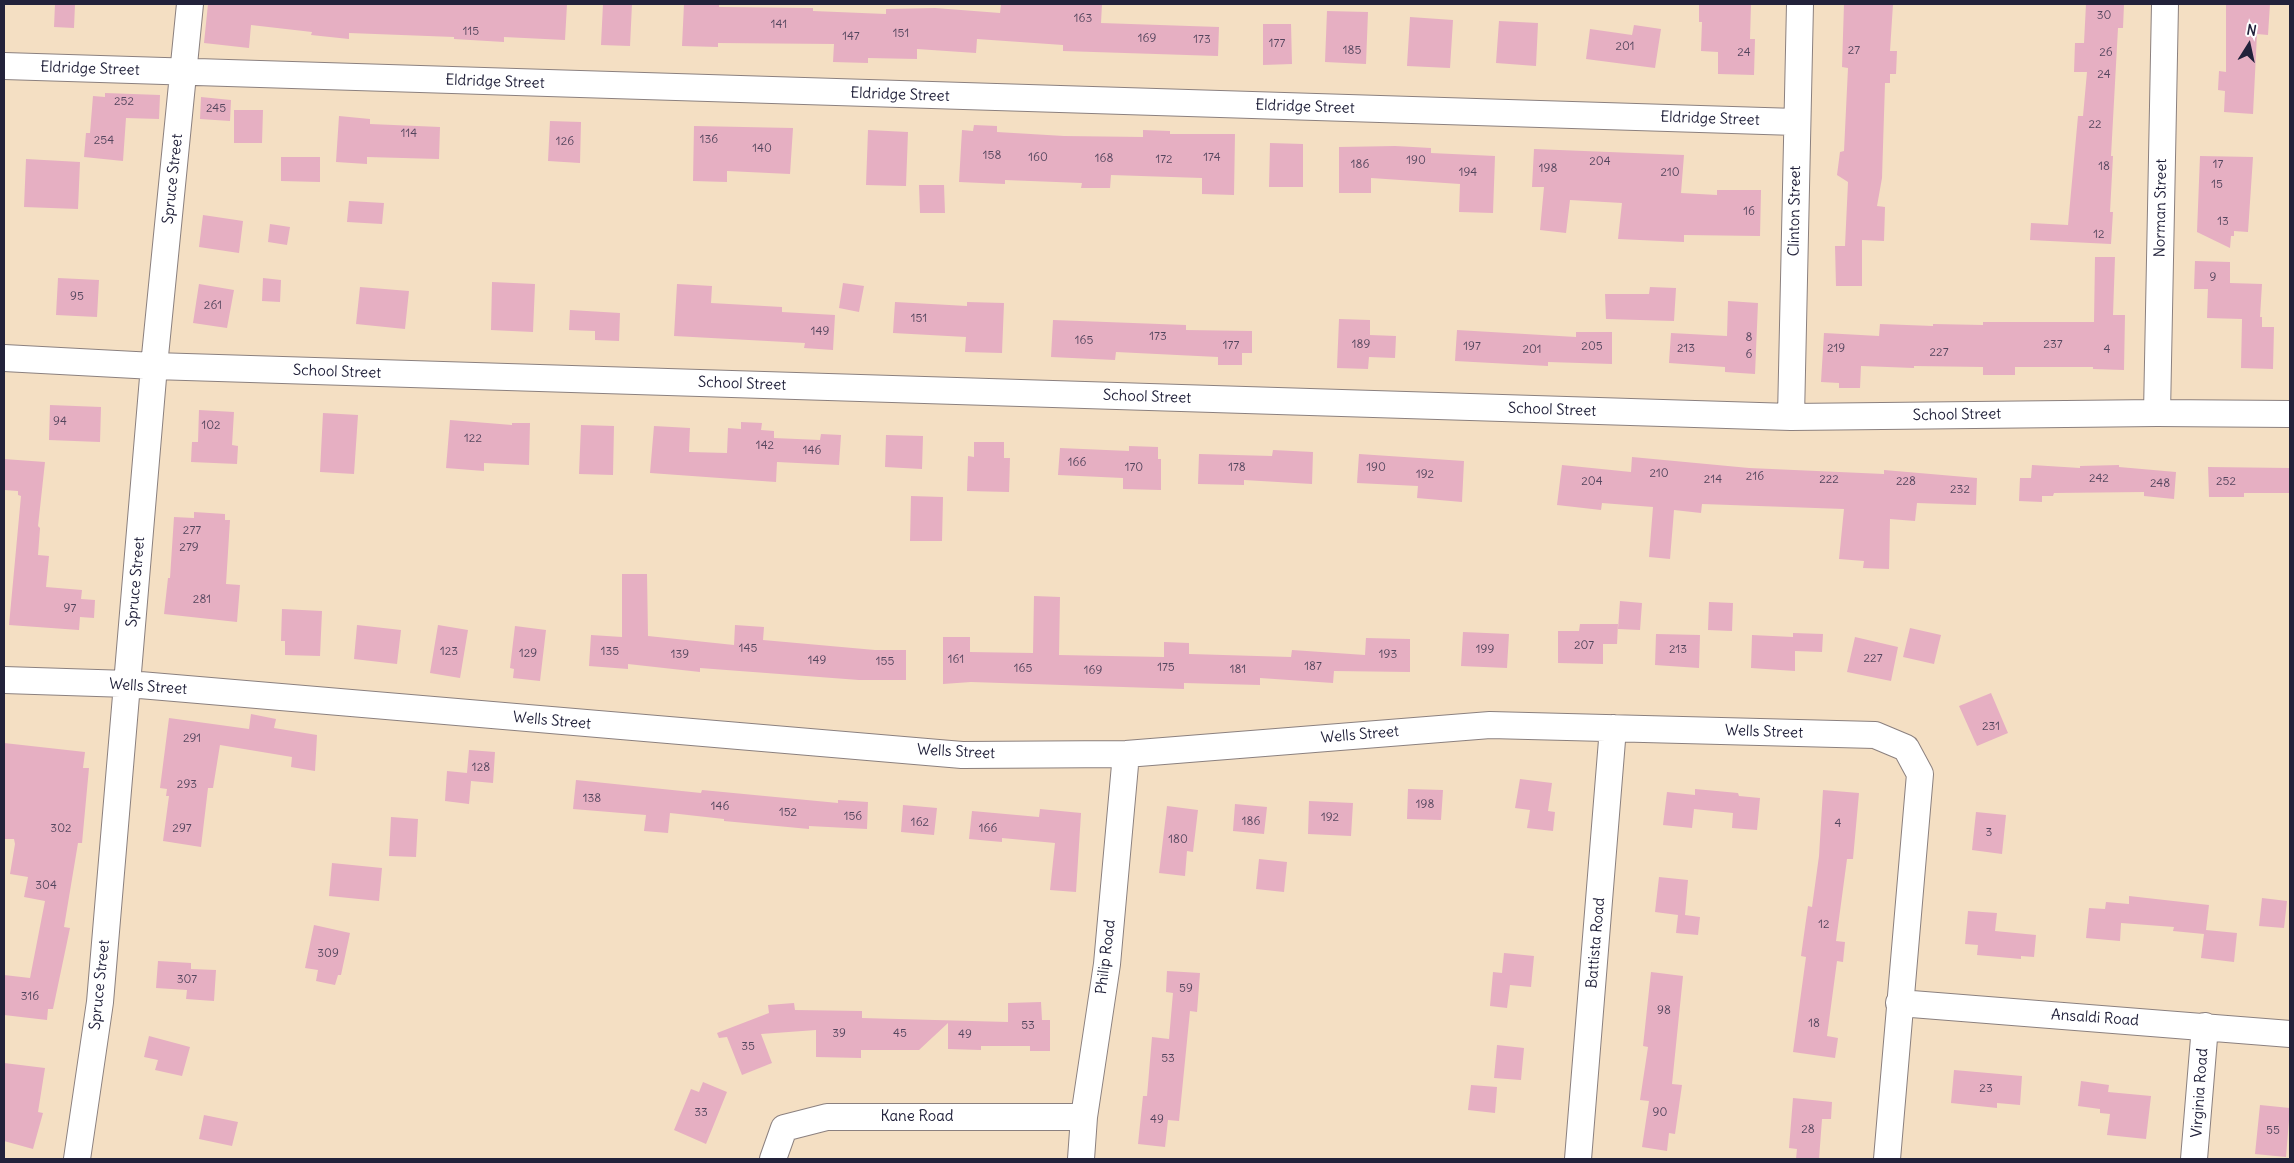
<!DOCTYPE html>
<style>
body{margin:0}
#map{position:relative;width:2294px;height:1163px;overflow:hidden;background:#f4dfc3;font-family:Delius,sans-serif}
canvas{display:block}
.frame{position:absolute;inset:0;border:5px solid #22223b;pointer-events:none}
.north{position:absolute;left:2224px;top:20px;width:50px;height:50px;-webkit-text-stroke:4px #fff;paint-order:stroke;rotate:10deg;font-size:14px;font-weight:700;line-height:20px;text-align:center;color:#22223b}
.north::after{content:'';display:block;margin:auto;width:18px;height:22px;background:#22223b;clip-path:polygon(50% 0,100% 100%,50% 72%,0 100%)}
</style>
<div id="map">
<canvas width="2294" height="1163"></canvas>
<div class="frame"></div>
<div class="north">N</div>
</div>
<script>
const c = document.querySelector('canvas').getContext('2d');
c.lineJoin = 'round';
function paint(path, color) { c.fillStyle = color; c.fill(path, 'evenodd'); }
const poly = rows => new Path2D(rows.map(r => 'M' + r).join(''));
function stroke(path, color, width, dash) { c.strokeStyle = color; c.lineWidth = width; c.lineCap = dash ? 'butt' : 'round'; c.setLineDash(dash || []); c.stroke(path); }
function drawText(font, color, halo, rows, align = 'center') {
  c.font = font + ' Delius,sans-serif'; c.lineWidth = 5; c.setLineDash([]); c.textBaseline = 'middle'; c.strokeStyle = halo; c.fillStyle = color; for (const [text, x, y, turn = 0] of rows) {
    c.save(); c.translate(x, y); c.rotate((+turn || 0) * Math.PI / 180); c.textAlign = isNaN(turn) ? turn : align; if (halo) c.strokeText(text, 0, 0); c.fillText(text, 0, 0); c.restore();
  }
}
const building = poly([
 [55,4,75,4,74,28,54,27],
 [208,4,567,4,565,40,504,37,504,42,454,39,454,37,349,33,349,39,311,35,312,32,251,25,249,48,204,43],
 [603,4,632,4,630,46,601,45],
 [684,4,719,4,719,7,813,8,813,11,886,14,886,9,935,8,1000,13,1001,4,1102,4,1101,23,1219,27,1218,56,1063,51,1063,45,977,39,976,53,917,49,917,59,868,58,868,63,833,62,834,44,718,43,718,47,682,46],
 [1699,4,1751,4,1750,39,1755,39,1754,75,1718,74,1718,52,1701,51,1702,22,1699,22],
 [1844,4,1893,4,1890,51,1897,51,1896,74,1890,74,1890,83,1885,83,1882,178,1877,206,1885,207,1884,241,1862,240,1862,286,1836,286,1835,246,1845,246,1848,182,1837,175,1840,152,1844,151,1848,68,1842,67],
 [2086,4,2124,4,2123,28,2118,28,2111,156,2113,156,2110,212,2113,212,2111,244,2030,240,2031,223,2068,225,2078,116,2083,116,2087,72,2074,72,2075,43,2084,43],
 [2226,4,2270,4,2268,35,2257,34,2253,114,2224,112,2225,91,2218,90,2219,71,2226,72],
 [1327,11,1368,12,1366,64,1325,62],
 [1410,17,1453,20,1450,68,1407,66],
 [1499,21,1538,23,1536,66,1496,63],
 [1263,24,1291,24,1292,64,1263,65],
 [1634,25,1661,29,1655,68,1586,59,1590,29,1632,35],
 [105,93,160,95,159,119,126,118,123,161,84,157,86,133,90,133,93,96,105,97],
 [201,97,231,100,230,121,200,119],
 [234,110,263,110,262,143,234,143],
 [339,116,370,119,370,124,440,127,439,159,367,157,367,164,336,162],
 [550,121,581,122,580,163,548,161],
 [974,125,997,126,997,132,1064,136,1143,137,1143,130,1170,131,1170,134,1235,134,1234,195,1202,194,1202,178,1111,175,1110,188,1081,188,1082,183,1005,180,1005,184,959,182,962,130,973,131],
 [694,126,793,128,790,174,727,171,727,182,693,181],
 [868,130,908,132,906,186,866,185],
 [1270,143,1303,144,1303,187,1269,187],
 [1395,146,1431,148,1431,153,1495,156,1493,213,1459,212,1460,184,1371,178,1371,193,1339,193,1339,147],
 [1534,149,1684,155,1681,193,1717,195,1717,190,1761,190,1760,236,1684,235,1684,242,1618,239,1622,203,1570,200,1566,233,1540,230,1544,187,1532,187],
 [2200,156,2253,157,2248,232,2234,231,2234,236,2231,236,2230,248,2197,232],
 [281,157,320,157,320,182,281,181],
 [26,159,80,162,78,209,24,207],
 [919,185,944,185,945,213,920,213],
 [349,201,384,203,382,224,347,222],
 [203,215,243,221,239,253,199,247],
 [270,224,290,227,287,245,268,242],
 [2095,257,2115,257,2113,315,2125,315,2124,370,2093,369,2093,367,2015,367,2015,375,1983,375,1983,367,1914,366,1914,368,1861,366,1860,388,1839,388,1839,383,1821,382,1824,333,1879,336,1880,324,1933,326,1933,324,1983,325,1983,322,2094,322],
 [2195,261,2230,262,2230,283,2262,284,2260,317,2262,317,2262,327,2274,327,2273,369,2241,368,2242,319,2207,318,2208,289,2194,289],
 [58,278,99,280,97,317,56,315],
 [263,278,281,280,280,302,262,301],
 [492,282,535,284,533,332,491,330],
 [843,283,864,286,859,312,839,308],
 [199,284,234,290,227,328,193,323],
 [677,284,712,286,711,303,782,307,782,312,835,315,833,350,804,348,805,343,674,336],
 [360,287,409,291,405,329,356,324],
 [1650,287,1676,288,1674,321,1606,319,1605,294,1649,294],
 [1728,301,1758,303,1755,374,1725,372,1725,367,1669,363,1671,333,1727,336],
 [895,302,967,306,967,302,1004,303,1002,353,965,352,966,337,893,333],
 [570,310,620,313,619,341,595,340,595,331,569,330],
 [1339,319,1370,320,1370,335,1396,336,1395,358,1369,357,1368,369,1337,368],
 [1053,320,1186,325,1186,330,1252,331,1252,353,1242,353,1242,365,1218,365,1218,357,1116,352,1115,360,1051,357],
 [1457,330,1576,337,1576,332,1612,332,1612,364,1548,362,1548,366,1455,361],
 [50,405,101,407,100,442,49,440],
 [199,410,234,412,232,445,238,446,237,464,191,462,192,442,198,442],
 [323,413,358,415,354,474,320,472],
 [450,420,512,425,512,423,530,423,529,465,484,463,484,471,446,468],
 [741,422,762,423,761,430,774,431,774,438,820,440,821,434,841,435,839,465,777,462,776,482,650,473,654,426,690,428,689,452,727,453,728,428,741,429],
 [581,425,614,426,613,475,579,474],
 [886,435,923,436,922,469,885,467],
 [974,442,1004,442,1004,458,1010,458,1009,492,967,491,968,456,974,457],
 [1129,446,1158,447,1158,459,1161,459,1161,490,1123,489,1123,478,1058,475,1060,448,1129,451],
 [1273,450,1313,452,1312,484,1244,480,1244,485,1198,484,1199,454,1272,456],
 [1359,454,1464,461,1462,502,1417,498,1418,486,1357,483],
 [1632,457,1749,468,1884,474,1884,470,1977,478,1976,505,1917,503,1915,521,1890,519,1889,569,1863,568,1864,561,1839,559,1844,509,1702,504,1701,513,1674,510,1670,559,1649,557,1653,507,1602,503,1601,510,1557,505,1562,465,1631,472],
 [4,459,45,462,38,526,40,528,38,555,49,556,46,587,82,590,81,599,95,600,94,618,80,617,79,630,9,625,21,496,18,495,18,491,4,490],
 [2032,465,2080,468,2080,466,2119,465,2119,467,2176,472,2174,499,2144,496,2144,492,2054,493,2053,496,2042,496,2042,502,2019,501,2020,478,2031,478],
 [2208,467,2290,468,2290,493,2244,493,2244,497,2209,497],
 [911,496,943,497,942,541,910,541],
 [194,512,225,514,225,520,230,520,226,584,240,585,237,622,164,614,168,578,170,578,174,517,194,518],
 [622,574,647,574,648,636,734,645,735,625,764,627,763,640,875,650,906,650,906,680,859,680,700,668,700,672,628,664,628,669,589,666,591,635,622,637],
 [1034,596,1060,597,1059,655,1164,657,1164,642,1189,643,1189,654,1291,657,1292,650,1365,655,1366,638,1410,639,1410,672,1334,671,1333,683,1260,678,1260,685,1184,683,1184,689,971,682,943,684,943,637,970,637,970,652,1033,653],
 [1620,601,1642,603,1640,630,1618,629],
 [1709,602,1733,603,1732,631,1708,630],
 [282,609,322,611,320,656,285,655,285,641,281,641],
 [1580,624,1618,624,1617,644,1603,644,1603,664,1558,663,1558,631,1579,631],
 [357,625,401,630,397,664,354,659],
 [438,625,468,630,460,678,430,673],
 [515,626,546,630,540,681,513,678,514,669,510,668],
 [1910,628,1941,635,1934,664,1903,657],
 [1463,632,1509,634,1507,668,1461,666],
 [1793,633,1823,634,1822,652,1795,651,1795,671,1751,668,1752,635,1793,637],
 [1656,634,1700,635,1699,668,1655,665],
 [1855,637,1898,647,1891,681,1847,672],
 [1991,693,2008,733,1977,746,1959,706],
 [251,714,276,719,274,728,317,735,315,771,291,767,292,757,220,745,213,788,208,788,201,847,163,841,169,796,166,796,167,789,160,788,169,718,249,729],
 [4,743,85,752,83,768,89,768,82,843,78,843,64,927,70,928,53,1009,48,1009,47,1020,4,1015,4,975,30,978,45,901,24,897,28,877,10,874,15,844,14,839,4,839],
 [469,750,495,752,493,783,471,781,469,804,445,801,447,771,467,773],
 [1520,779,1552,783,1548,811,1555,812,1553,831,1527,828,1530,810,1515,808],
 [576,780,701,793,702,790,838,803,838,800,868,802,867,829,809,826,809,829,724,821,724,819,670,813,668,833,644,831,646,815,573,809],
 [1408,789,1443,790,1441,820,1407,819],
 [1695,789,1738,793,1739,796,1760,798,1757,830,1732,828,1733,813,1694,809,1692,828,1663,825,1667,792,1695,795],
 [1823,790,1859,793,1853,859,1847,859,1836,941,1845,942,1843,962,1837,961,1827,1036,1838,1038,1835,1058,1793,1052,1806,957,1801,956,1808,906,1812,907,1819,856],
 [1309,801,1353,803,1351,836,1308,834],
 [1235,804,1267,807,1264,834,1233,831],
 [903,805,937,808,934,835,901,832],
 [1167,806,1198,810,1193,852,1187,851,1185,876,1159,873],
 [1040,809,1081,813,1076,892,1050,890,1055,843,1002,838,1002,842,969,839,972,811,1039,817],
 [1976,812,2006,815,2002,854,1972,850],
 [391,817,418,819,416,857,389,856],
 [1259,859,1287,862,1284,892,1256,889],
 [332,863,382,868,379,901,329,896],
 [1659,877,1688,880,1685,915,1700,917,1698,935,1676,933,1678,915,1655,912],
 [2129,896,2209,905,2206,930,2237,933,2234,962,2201,958,2204,934,2173,931,2174,927,2121,923,2120,941,2086,938,2089,908,2105,909,2106,902,2129,904],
 [2262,898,2287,901,2284,928,2259,926],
 [1968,911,1997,913,1995,931,2036,935,2034,957,2021,956,2021,959,1977,955,1978,945,1965,944],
 [314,925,350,933,341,975,338,975,335,985,316,981,318,970,305,968],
 [1504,953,1534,956,1531,987,1510,985,1507,1008,1490,1006,1493,972,1502,973],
 [158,961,191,963,191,969,216,970,214,1001,186,999,187,990,156,988],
 [1167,971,1200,973,1197,1012,1190,1011,1179,1121,1168,1120,1165,1147,1138,1144,1143,1096,1147,1096,1152,1037,1169,1039,1173,993,1166,992],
 [1651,972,1683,976,1672,1084,1682,1085,1675,1134,1669,1133,1667,1151,1642,1147,1649,1101,1640,1100,1648,1047,1643,1046],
 [1041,1002,1042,1020,1050,1020,1050,1051,1030,1051,1030,1046,981,1046,981,1050,948,1049,948,1023,919,1050,861,1050,861,1058,816,1057,816,1030,761,1034,772,1063,742,1075,727,1037,719,1038,717,1033,769,1013,768,1005,794,1003,795,1010,862,1011,862,1018,1008,1022,1008,1003],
 [149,1036,190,1047,182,1076,155,1070,158,1060,144,1057],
 [1497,1045,1524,1048,1521,1080,1494,1078],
 [4,1063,45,1068,38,1112,43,1113,33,1149,4,1141],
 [1954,1070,2022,1076,2020,1105,1997,1103,1997,1108,1951,1103],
 [2081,1081,2109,1085,2108,1092,2151,1096,2146,1139,2107,1135,2110,1114,2100,1113,2100,1109,2078,1106],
 [703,1082,727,1092,706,1144,674,1130,691,1089,699,1092],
 [1471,1085,1497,1087,1495,1113,1468,1110],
 [1793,1098,1832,1102,1831,1119,1822,1119,1819,1159,1796,1159,1797,1149,1789,1148],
 [2260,1105,2290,1108,2286,1157,2255,1154],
 [204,1115,238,1122,232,1146,199,1139]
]);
const minor = poly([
 [4,66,1796,122],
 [4,358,154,366,1791,417,2157,413,2290,414],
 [2157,413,2165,4],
 [1791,417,1800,4],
 [4,680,128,684,962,755,1126,754,1490,725,1875,735,1906,748,1920,774,1887,1159],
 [1899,1003,2290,1034],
 [77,1159,100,1002,154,366,190,4],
 [773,1159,784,1128,827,1117,1084,1117],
 [1081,1159,1084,1117,1107,964,1126,754],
 [1578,1159,1613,728],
 [2194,1159,2205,1026]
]);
const numberNames = [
 ["30",2104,16],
 ["163",1083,19],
 ["141",779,25],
 ["115",471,32],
 ["151",901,34],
 ["147",851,37],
 ["169",1147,39],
 ["173",1202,40],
 ["177",1277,44],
 ["201",1625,47],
 ["185",1352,51],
 ["27",1854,51],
 ["24",1744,53],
 ["26",2106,53],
 ["24",2104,75],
 ["252",124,102],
 ["245",216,109],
 ["22",2095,125],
 ["114",409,134],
 ["136",709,140],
 ["254",104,141],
 ["126",565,142],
 ["140",762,149],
 ["158",992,156],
 ["160",1038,158],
 ["174",1212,158],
 ["168",1104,159],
 ["172",1164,160],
 ["190",1416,161],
 ["204",1600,162],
 ["186",1360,165],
 ["17",2218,165],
 ["18",2104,167],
 ["198",1548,169],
 ["194",1468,173],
 ["210",1670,173],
 ["15",2217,185],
 ["16",1749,212],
 ["13",2223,222],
 ["12",2099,235],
 ["9",2213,278],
 ["95",77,297],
 ["261",213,306],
 ["151",919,319],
 ["149",820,332],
 ["173",1158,337],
 ["8",1749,338],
 ["165",1084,341],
 ["189",1361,345],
 ["237",2053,345],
 ["177",1231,346],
 ["197",1472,347],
 ["205",1592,347],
 ["213",1686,349],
 ["219",1836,349],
 ["201",1532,350],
 ["4",2107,350],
 ["227",1939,353],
 ["6",1749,355],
 ["94",60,422],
 ["102",211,426],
 ["122",473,439],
 ["142",765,446],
 ["146",812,451],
 ["166",1077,463],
 ["170",1134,468],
 ["178",1237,468],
 ["190",1376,468],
 ["210",1659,474],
 ["192",1425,475],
 ["216",1755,477],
 ["242",2099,479],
 ["214",1713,480],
 ["222",1829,480],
 ["204",1592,482],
 ["228",1906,482],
 ["252",2226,482],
 ["248",2160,484],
 ["232",1960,490],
 ["277",192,531],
 ["279",189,548],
 ["281",202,600],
 ["97",70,609],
 ["207",1584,646],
 ["145",748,649],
 ["199",1485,650],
 ["213",1678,650],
 ["123",449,652],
 ["135",610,652],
 ["129",528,654],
 ["139",680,655],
 ["193",1388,655],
 ["227",1873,659],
 ["161",956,660],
 ["149",817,661],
 ["155",885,662],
 ["187",1313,667],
 ["175",1166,668],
 ["165",1023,669],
 ["181",1238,670],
 ["169",1093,671],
 ["231",1991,727],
 ["291",192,739],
 ["128",481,768],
 ["293",187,785],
 ["138",592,799],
 ["198",1425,805],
 ["146",720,807],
 ["152",788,813],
 ["156",853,817],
 ["192",1330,818],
 ["186",1251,822],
 ["162",920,823],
 ["4",1838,824],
 ["302",61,829],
 ["297",182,829],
 ["166",988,829],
 ["3",1989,833],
 ["180",1178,840],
 ["304",46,886],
 ["12",1824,925],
 ["309",328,954],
 ["307",187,980],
 ["59",1186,989],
 ["316",30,997],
 ["98",1664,1011],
 ["18",1814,1024],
 ["53",1028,1026],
 ["39",839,1034],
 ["45",900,1034],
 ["49",965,1035],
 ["35",748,1047],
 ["53",1168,1059],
 ["23",1986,1089],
 ["33",701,1113],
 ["90",1660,1113],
 ["49",1157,1120],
 ["28",1808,1130],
 ["55",2273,1131]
];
const streetNames = [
 ["Eldridge Street",90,69,2],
 ["Eldridge Street",495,82,2],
 ["Eldridge Street",900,95,2],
 ["Eldridge Street",1305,107,2],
 ["Eldridge Street",1710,119,2],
 ["Spruce Street",173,179,-84],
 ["Norman Street",2161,208,-89],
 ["Clinton Street",1795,211,-89],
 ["School Street",337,372,2],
 ["School Street",742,384,2],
 ["School Street",1147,397,2],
 ["School Street",1552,410,2],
 ["School Street",1957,415,-1],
 ["Spruce Street",136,582,-85],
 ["Wells Street",148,687,4],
 ["Wells Street",552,721,5],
 ["Wells Street",1764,732,2],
 ["Wells Street",1360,735,-5],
 ["Wells Street",956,752,3],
 ["Battista Road",1596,943,-85],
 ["Philip Road",1106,957,-83],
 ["Spruce Street",100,985,-84],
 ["Ansaldi Road",2095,1018,4],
 ["Virginia Road",2200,1093,-86],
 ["Kane Road",917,1117]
];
paint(building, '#e6afc2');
stroke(minor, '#8b807f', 28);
stroke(minor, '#fff', 26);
drawText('12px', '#53455d', null, numberNames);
drawText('15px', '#22223b', '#fff', streetNames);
</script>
